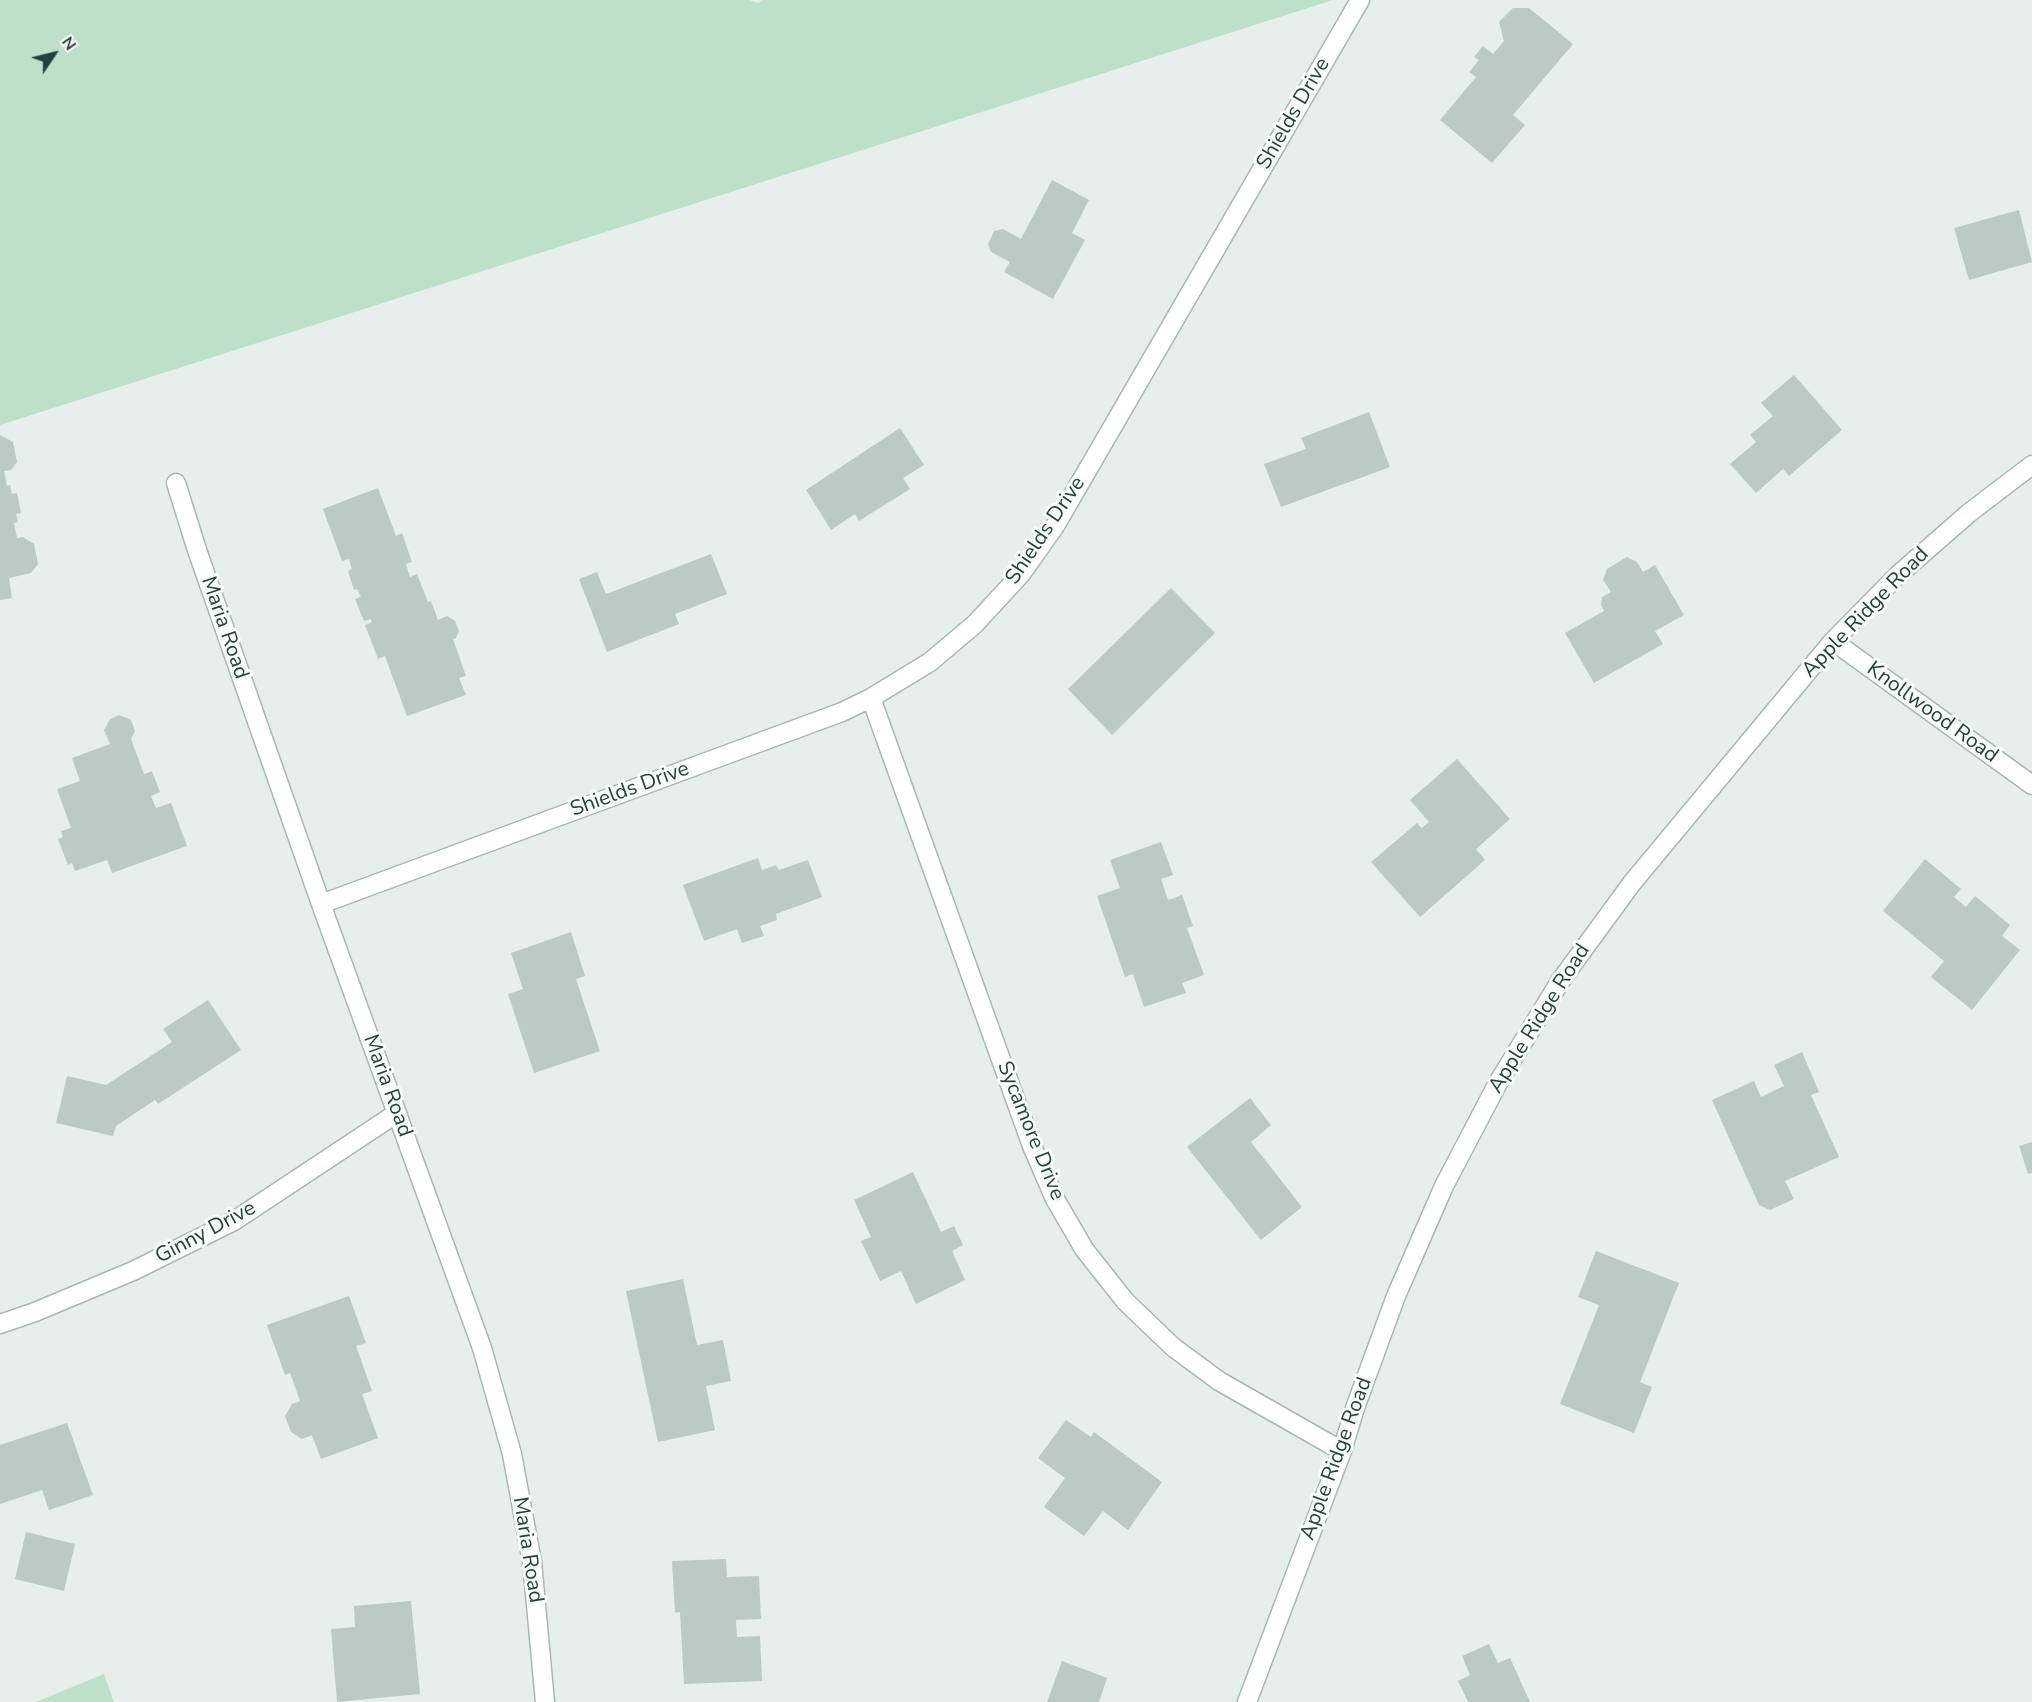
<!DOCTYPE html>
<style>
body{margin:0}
#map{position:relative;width:2032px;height:1702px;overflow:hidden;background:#e6efeb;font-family:"Nunito Sans",sans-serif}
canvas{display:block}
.north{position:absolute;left:24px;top:24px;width:60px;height:60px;-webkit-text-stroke:4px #f7fbf9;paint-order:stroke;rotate:55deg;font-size:16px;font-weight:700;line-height:24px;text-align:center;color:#24423a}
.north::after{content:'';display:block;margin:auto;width:21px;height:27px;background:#24423a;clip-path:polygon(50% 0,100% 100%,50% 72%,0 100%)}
</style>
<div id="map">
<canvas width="2032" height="1702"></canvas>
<div class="north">N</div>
</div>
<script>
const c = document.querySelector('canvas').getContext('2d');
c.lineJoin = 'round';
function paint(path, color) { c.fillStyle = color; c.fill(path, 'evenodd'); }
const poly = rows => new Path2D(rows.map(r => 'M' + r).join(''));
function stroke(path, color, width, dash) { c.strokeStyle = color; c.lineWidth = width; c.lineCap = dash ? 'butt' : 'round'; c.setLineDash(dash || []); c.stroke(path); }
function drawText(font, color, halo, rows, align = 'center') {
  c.font = font + ' "Nunito Sans",sans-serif'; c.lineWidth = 6; c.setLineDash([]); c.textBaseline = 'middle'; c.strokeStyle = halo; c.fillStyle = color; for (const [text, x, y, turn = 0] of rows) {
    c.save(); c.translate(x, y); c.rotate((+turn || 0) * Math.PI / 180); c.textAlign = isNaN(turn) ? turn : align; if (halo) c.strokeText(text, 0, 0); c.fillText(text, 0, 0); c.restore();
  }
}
const green = poly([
 [0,0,749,0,758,3,762,0,1333,0,0,425],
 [104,1674,114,1702,36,1702]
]);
const building = poly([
 [1513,8,1529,8,1573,44,1513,115,1525,125,1492,163,1440,120,1476,77,1469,72,1479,60,1474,57,1483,46,1493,54,1504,41,1499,22],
 [1052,180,1089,200,1072,233,1085,240,1053,299,1004,272,1010,262,991,252,988,244,994,231,1003,229,1021,239],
 [2019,210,2032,262,1969,280,1954,228],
 [1794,375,1842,430,1789,476,1783,469,1756,493,1730,464,1756,442,1750,435,1773,416,1761,403],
 [1369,412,1390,467,1281,507,1264,464,1306,449,1301,438],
 [900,428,924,465,903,478,910,489,859,521,855,514,831,530,806,490],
 [0,435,13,442,17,462,11,470,4,471,7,486,10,485,12,494,17,493,21,513,16,514,18,522,14,523,17,538,23,537,34,544,38,564,31,573,9,578,12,598,0,600],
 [378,488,396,536,402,533,412,562,406,564,410,577,417,574,428,602,431,601,438,620,447,616,455,621,459,631,456,638,453,639,466,676,459,678,466,695,407,716,385,656,378,659,365,625,372,622,371,619,364,621,355,599,361,597,357,589,354,590,348,571,352,569,349,559,342,561,323,509],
 [711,554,727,594,675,614,679,624,607,652,579,579,597,572,606,594],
 [1627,557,1637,562,1643,572,1655,565,1684,615,1655,631,1663,644,1594,683,1565,633,1604,611,1601,605,1602,597,1611,592,1603,580,1607,569],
 [1171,588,1215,633,1112,735,1068,689],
 [119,715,131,720,135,731,131,739,144,774,152,771,160,792,151,796,156,808,171,803,187,846,112,873,107,860,75,871,72,863,68,865,58,839,63,837,61,831,71,828,57,789,80,781,72,758,110,744,104,730,110,719],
 [1457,759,1510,819,1476,849,1485,860,1420,917,1371,862,1417,823,1422,828,1429,822,1410,800],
 [1161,842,1173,875,1161,879,1168,900,1182,895,1193,926,1187,928,1204,975,1182,983,1186,993,1144,1007,1133,974,1125,977,1097,896,1120,888,1110,860],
 [758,858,762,870,776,865,779,870,808,860,822,897,776,914,777,920,760,926,764,936,742,943,737,929,704,941,683,885],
 [1925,859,1961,889,1954,897,1966,907,1975,896,2010,925,2002,936,2020,950,1972,1010,1931,977,1944,961,1883,911],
 [571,932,585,976,576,979,600,1051,534,1073,508,994,523,989,511,953],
 [208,1000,241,1050,158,1104,155,1100,116,1126,113,1136,56,1123,67,1076,106,1085,172,1042,163,1029],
 [1802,1052,1819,1092,1811,1095,1839,1157,1785,1181,1794,1199,1770,1210,1759,1205,1712,1100,1754,1081,1761,1097,1784,1086,1774,1065],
 [1250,1098,1271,1125,1251,1142,1302,1207,1261,1240,1187,1147],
 [2032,1142,2032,1173,2028,1174,2019,1146],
 [913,1172,941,1232,954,1226,963,1245,952,1251,965,1280,916,1304,901,1271,880,1281,861,1241,871,1237,854,1200],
 [1596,1251,1679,1283,1640,1382,1652,1387,1634,1433,1560,1404,1599,1305,1578,1297],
 [683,1279,697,1345,723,1340,731,1381,706,1386,715,1430,658,1442,626,1291],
 [349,1296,366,1343,356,1346,372,1391,362,1394,378,1438,321,1459,312,1435,302,1439,291,1432,285,1416,292,1404,300,1401,290,1373,285,1375,267,1325],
 [1066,1420,1091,1437,1094,1432,1162,1482,1128,1530,1103,1511,1084,1536,1044,1507,1065,1478,1038,1458],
 [67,1423,93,1495,49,1510,42,1490,0,1504,0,1445],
 [26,1532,75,1544,64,1591,15,1579],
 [726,1559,727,1577,759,1576,761,1619,736,1620,737,1637,760,1636,762,1681,684,1684,680,1612,675,1613,672,1561],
 [411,1601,420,1694,337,1702,331,1629,355,1627,354,1606],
 [1489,1644,1498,1663,1510,1658,1530,1702,1468,1702,1458,1681,1470,1675,1462,1656],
 [1062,1661,1107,1678,1099,1702,1047,1702]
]);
const minor = poly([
 [176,483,197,550,321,904,482,1348,512,1454,532,1562,545,1702],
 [1833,641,2032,785],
 [871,698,1032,1146,1055,1199,1084,1249,1125,1301,1173,1347,1219,1381,1342,1451],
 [321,904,842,712,871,698,930,662,975,624,1021,574,1055,526,1360,0],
 [0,1324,35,1312,133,1271,234,1221,397,1113],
 [1247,1702,1342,1451,1355,1408,1396,1296,1444,1186,1499,1081,1561,980,1632,883,1833,641,1898,575,1969,513,2032,465]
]);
const streetNames = [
 ["Shields Drive",1294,114,-60],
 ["Shields Drive",1046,531,-56],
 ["Apple Ridge Road",1866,613,-46],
 ["Maria Road",224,628,71],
 ["Knollwood Road",1932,713,36],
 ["Shields Drive",630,790,-20],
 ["Apple Ridge Road",1540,1019,-58],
 ["Maria Road",387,1086,70],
 ["Sycamore Drive",1030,1131,68],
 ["Ginny Drive",206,1233,-28],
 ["Apple Ridge Road",1337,1459,-70],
 ["Maria Road",527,1550,81]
];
paint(green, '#bfe0c8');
paint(building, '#bbcac4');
stroke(minor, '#a8b8b2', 21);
stroke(minor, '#fff', 18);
drawText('21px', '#24423a', '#f7fbf9', streetNames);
</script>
